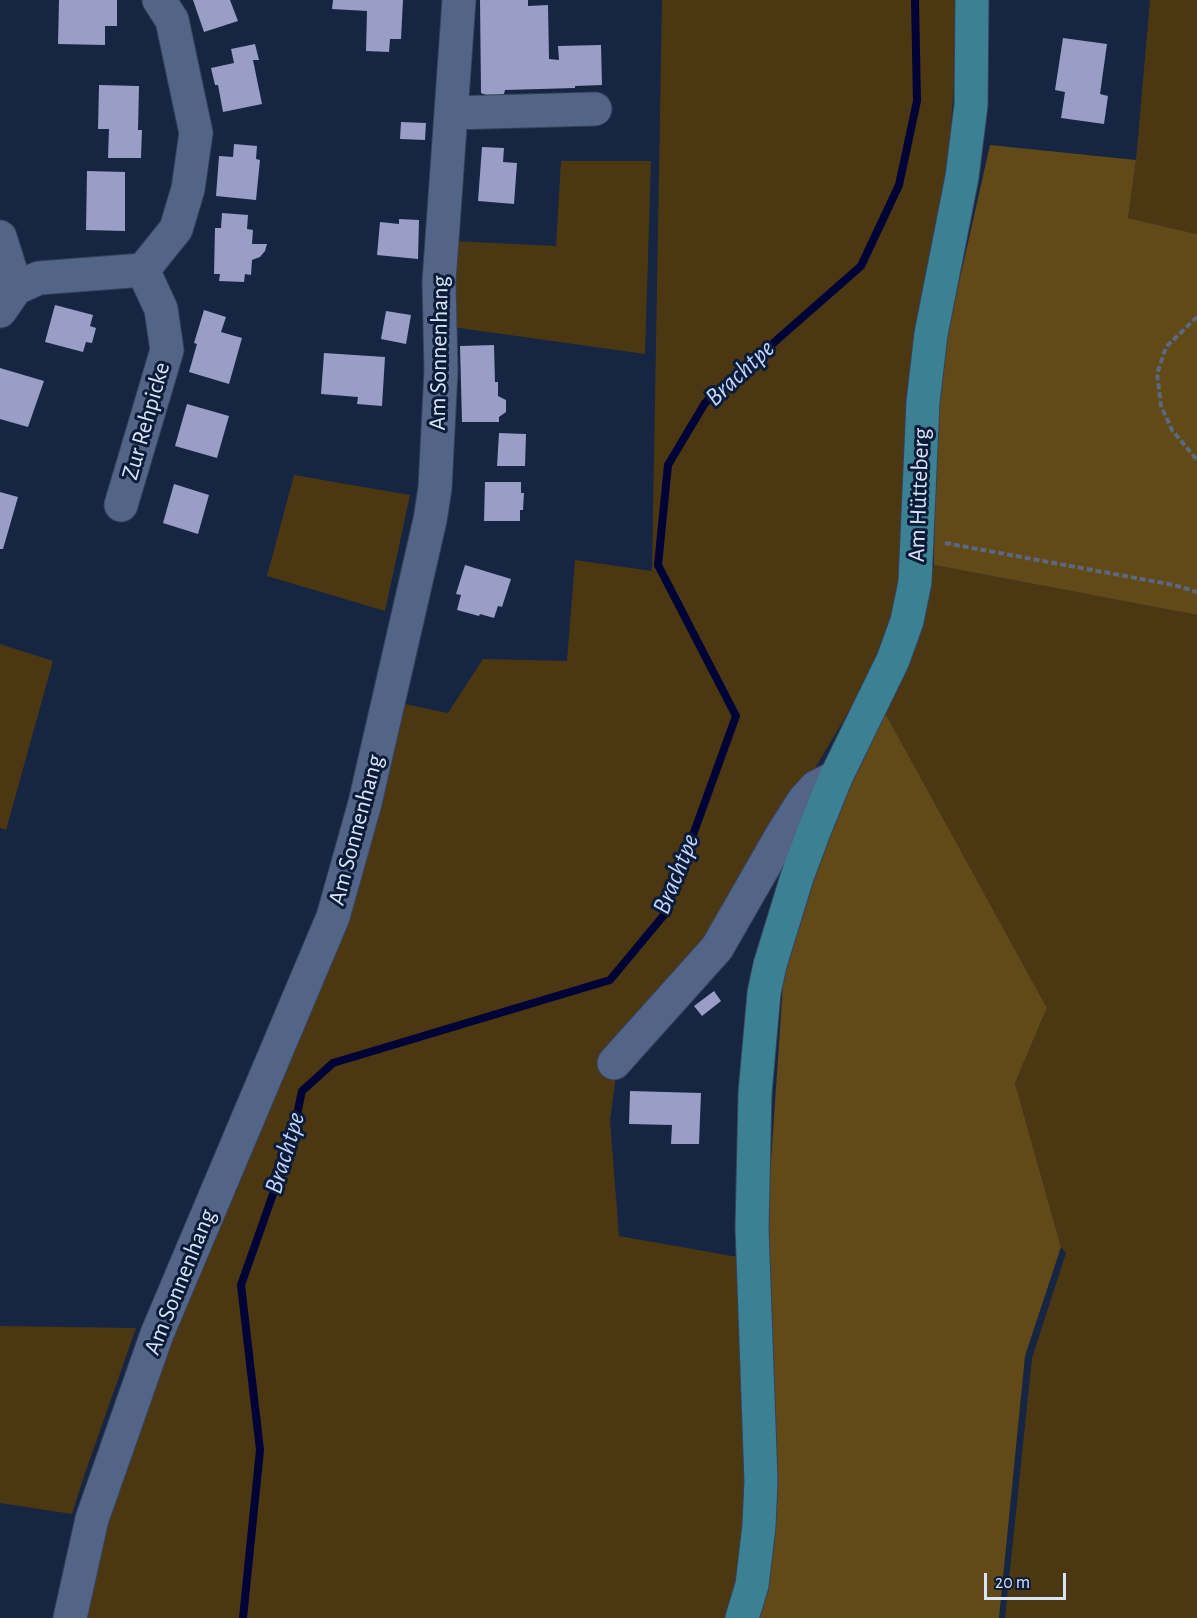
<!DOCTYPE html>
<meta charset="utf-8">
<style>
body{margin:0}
#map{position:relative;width:1197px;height:1618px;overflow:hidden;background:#152542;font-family:"Alegreya Sans",sans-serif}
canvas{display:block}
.scale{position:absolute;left:984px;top:1573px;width:82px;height:27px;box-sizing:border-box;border:3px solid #d9e4f7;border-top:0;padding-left:8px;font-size:18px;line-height:21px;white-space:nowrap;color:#d9e4f7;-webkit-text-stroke:4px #0c1b37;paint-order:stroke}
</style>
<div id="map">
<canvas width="1197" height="1618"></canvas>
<div class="scale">20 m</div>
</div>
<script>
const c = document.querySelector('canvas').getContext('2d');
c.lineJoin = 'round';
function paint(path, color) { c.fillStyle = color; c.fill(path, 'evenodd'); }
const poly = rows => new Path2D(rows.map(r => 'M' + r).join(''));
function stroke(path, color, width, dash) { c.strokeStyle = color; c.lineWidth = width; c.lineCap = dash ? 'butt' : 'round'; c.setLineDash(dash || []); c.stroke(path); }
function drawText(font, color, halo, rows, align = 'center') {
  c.font = font + ' "Alegreya Sans",sans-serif'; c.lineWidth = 6; c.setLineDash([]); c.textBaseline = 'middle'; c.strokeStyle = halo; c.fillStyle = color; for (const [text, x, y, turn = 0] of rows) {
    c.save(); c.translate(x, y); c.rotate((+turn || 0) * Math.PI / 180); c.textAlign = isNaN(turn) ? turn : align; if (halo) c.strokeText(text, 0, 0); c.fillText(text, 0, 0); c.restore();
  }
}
const green = poly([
 [662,0,960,0,947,181,907,387,905,545,892,614,865,684,713,940,617,1068,610,1120,619,1236,738,1257,749,1437,739,1577,725,1618,75,1618,97,1518,392,745,405,704,448,713,483,659,567,661,575,560,652,571],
 [1150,0,1197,0,1197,234,1128,218,1136,160],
 [561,161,651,161,645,354,452,327,453,241,556,246],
 [294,475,410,495,385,611,267,576],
 [934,565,1197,615,1197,1618,1005,1618,1032,1358,1066,1253,1061,1247,1015,1083,1047,1008,883,709,920,622],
 [0,644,53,661,6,830,0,828],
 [0,1326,136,1328,83,1479,72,1514,0,1503]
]);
const forest = poly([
 [990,145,1136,160,1128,218,1197,234,1197,615,934,565,935,447,942,358],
 [883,709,1047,1008,1015,1083,1061,1247,1025,1356,999,1618,755,1618,767,1220,784,969,826,813]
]);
const stream = poly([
 [243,1618,260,1450,241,1285,291,1143,302,1091,333,1063,610,980,664,915,736,716,658,565,668,465,705,403,861,266,899,185,917,101,915,0]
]);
const building = poly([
 [59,0,117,0,117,26,105,26,105,45,58,44],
 [193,0,230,0,238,21,204,32],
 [333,0,403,0,401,39,390,39,389,52,366,51,367,11,332,9],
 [480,0,528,0,528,6,548,5,549,59,559,60,558,46,601,45,602,85,575,86,575,88,505,90,502,101,481,93],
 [1063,38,1107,44,1100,94,1108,96,1104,124,1061,118,1065,92,1055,90],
 [255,44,259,60,253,60,262,104,223,112,218,85,215,85,211,68,234,63,231,49],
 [99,85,139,86,138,130,142,130,141,158,108,158,109,129,98,129],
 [401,122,426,123,425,140,400,139],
 [234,144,257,146,256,159,260,160,256,200,216,196,219,156,233,157],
 [482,147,504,148,503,162,517,163,514,204,478,201],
 [87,171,125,172,125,231,86,230],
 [222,213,248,215,247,229,253,230,252,244,267,244,265,251,260,257,252,260,251,275,245,274,244,282,219,281,220,274,214,274,215,228,221,228],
 [399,219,419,220,418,259,377,255,380,222,399,224],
 [55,305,93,315,90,326,96,328,92,343,86,342,83,352,45,342],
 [204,310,226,317,221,332,242,338,229,384,189,372,197,344,194,343],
 [386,311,411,315,406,344,381,339],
 [494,345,495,382,498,382,498,396,506,400,506,412,499,417,499,422,462,422,460,346],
 [324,353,385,357,382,406,357,404,358,397,321,394],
 [0,368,44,381,28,427,0,419],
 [187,404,229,416,217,458,175,446],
 [499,433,526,434,525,466,497,466],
 [485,482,521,482,521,493,524,493,523,510,520,510,520,521,484,521],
 [174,484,209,495,198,534,163,523],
 [0,492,18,497,3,549,0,549],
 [465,565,511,579,502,607,498,606,494,618,480,614,479,616,457,610,461,595,456,594],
 [714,991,721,1001,702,1016,694,1006],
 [630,1091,701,1093,699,1144,671,1144,672,1125,629,1124]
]);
const path = poly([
 [1197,317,1166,347,1157,374,1161,406,1172,430,1197,460],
 [945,543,1174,585,1197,592]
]);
const minor = poly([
 [452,113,595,109],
 [0,237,16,288],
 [0,311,16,288,39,278,143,270,176,229,188,189,196,133,172,20,159,0],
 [121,505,167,350,161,309,143,270],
 [614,1063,717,948,783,833,804,800,816,787,836,777],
 [70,1618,92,1519,157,1334,333,917,365,803,430,520,435,488,441,371,439,282,459,0]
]);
const major = poly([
 [742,1618,752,1585,759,1526,761,1481,752,1228,755,1093,764,993,770,965,797,877,815,829,836,777,893,660,907,621,915,582,923,402,931,334,962,177,971,105,972,0]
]);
const streetNames = [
 ["Am Sonnenhang",439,353,-89],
 ["Zur Rehpicke",146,421,-74],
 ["Am Hütteberg",919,495,-88],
 ["Am Sonnenhang",356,830,-75],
 ["Am Sonnenhang",180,1282,-68]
];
const waterNames = [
 ["Brachtpe",740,373,-43],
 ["Brachtpe",676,874,-68],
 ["Brachtpe",285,1153,-73]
];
paint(green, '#4b3812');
paint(forest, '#624918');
stroke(stream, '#000335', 8);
paint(building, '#9a9dc5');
stroke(minor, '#364159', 35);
stroke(major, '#364159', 35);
stroke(path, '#5a6882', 4, [6, 3]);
stroke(minor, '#526587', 33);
stroke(major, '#3b8193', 33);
drawText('24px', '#d9e4f7', '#0c1b37', streetNames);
drawText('italic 26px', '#bfd6fe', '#0c1b37', waterNames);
</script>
